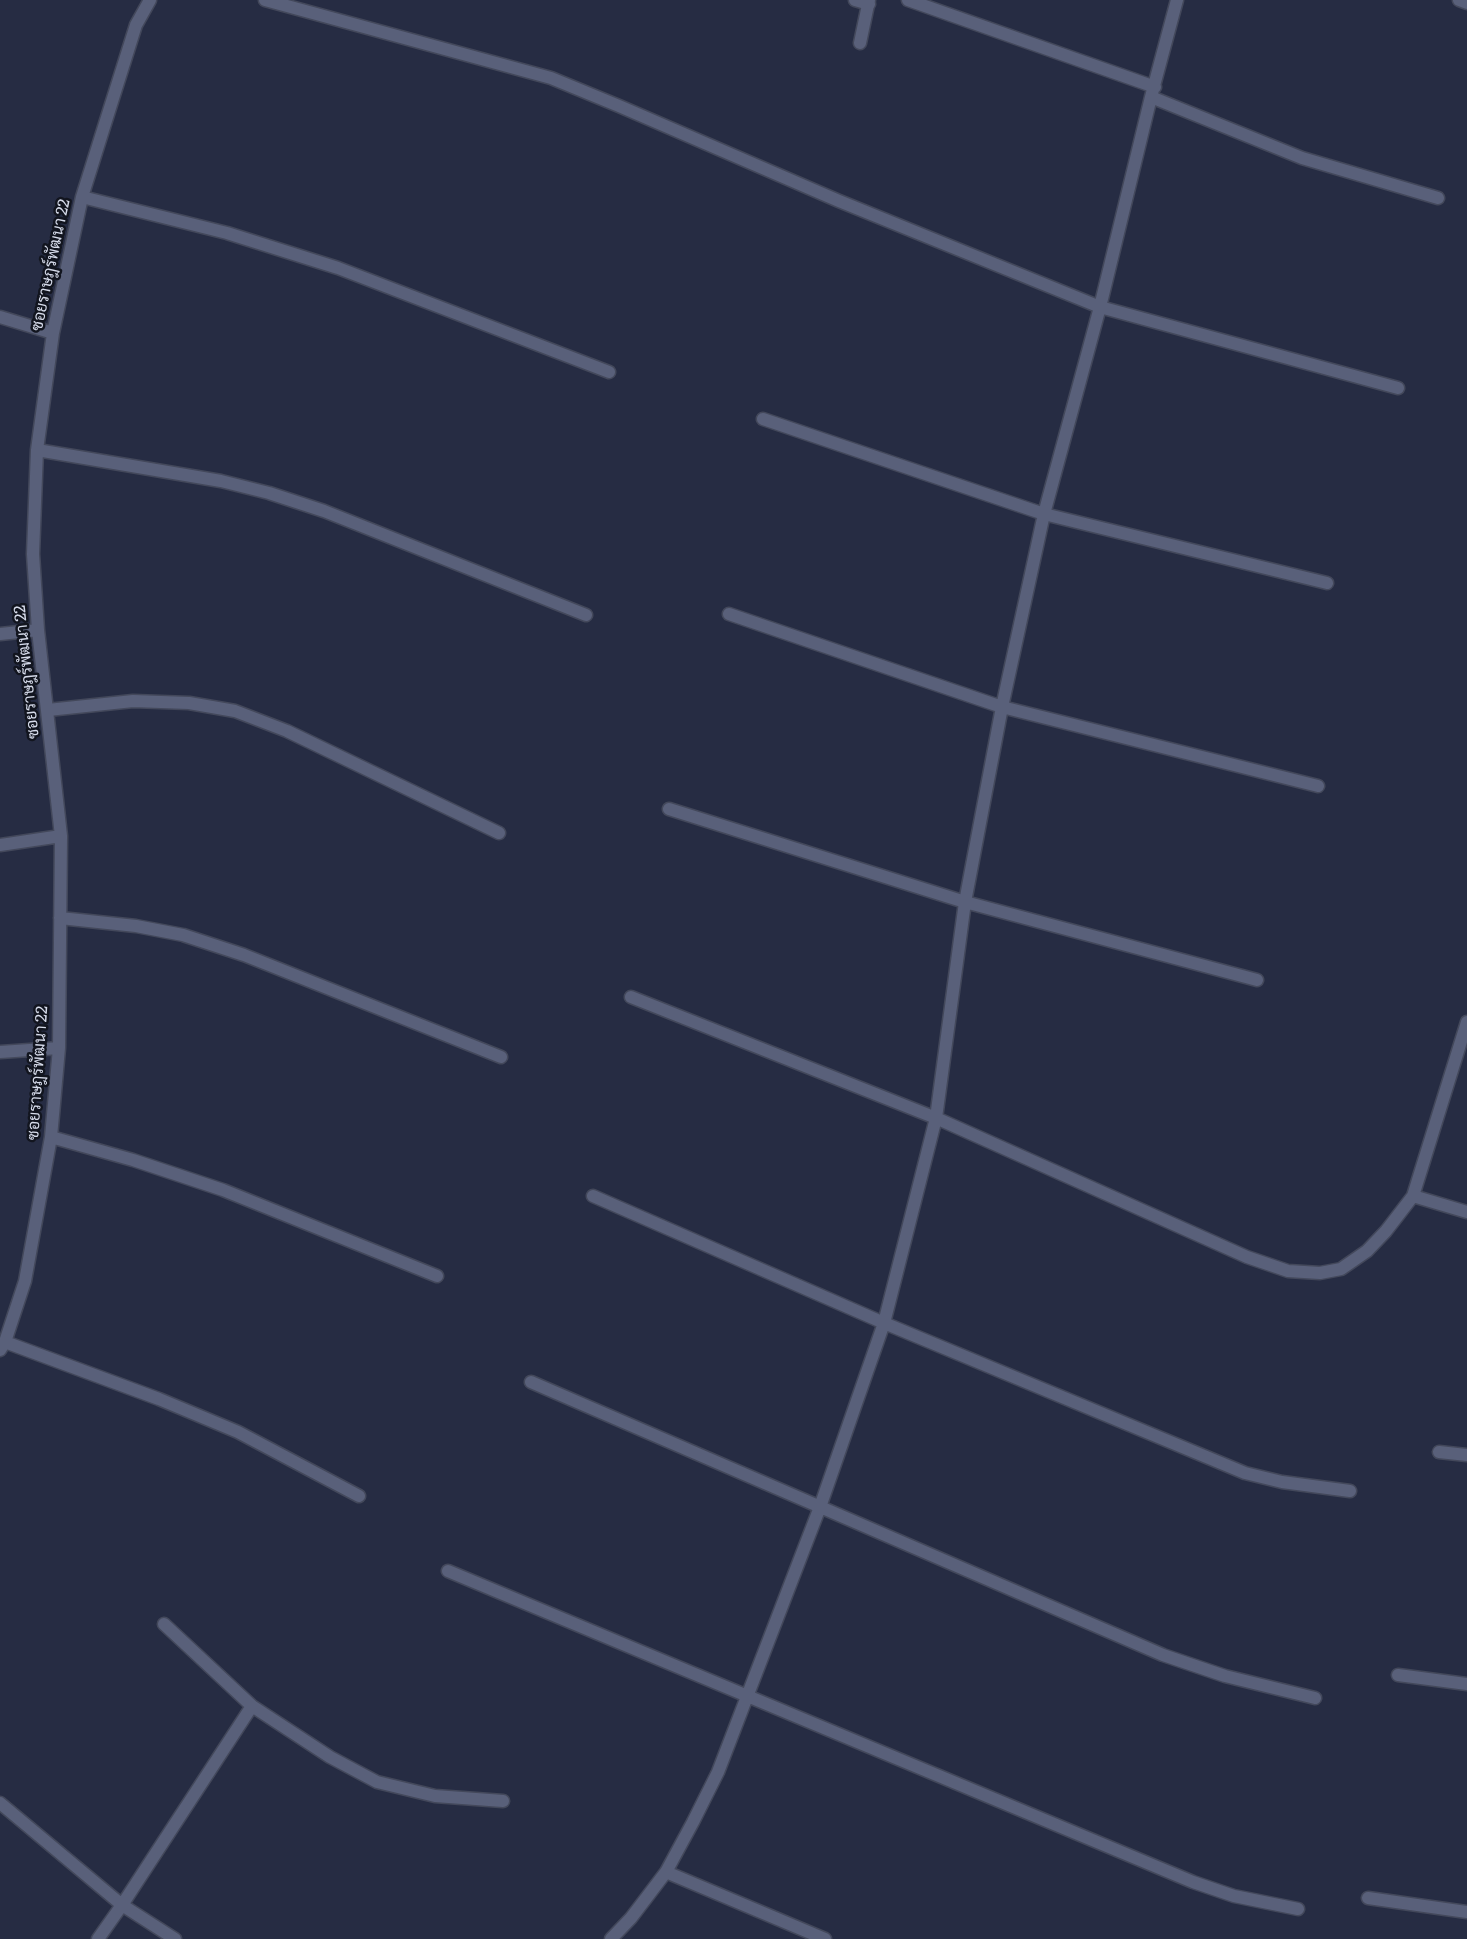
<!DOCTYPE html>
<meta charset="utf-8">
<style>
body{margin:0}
canvas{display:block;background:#262c43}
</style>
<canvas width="1467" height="1939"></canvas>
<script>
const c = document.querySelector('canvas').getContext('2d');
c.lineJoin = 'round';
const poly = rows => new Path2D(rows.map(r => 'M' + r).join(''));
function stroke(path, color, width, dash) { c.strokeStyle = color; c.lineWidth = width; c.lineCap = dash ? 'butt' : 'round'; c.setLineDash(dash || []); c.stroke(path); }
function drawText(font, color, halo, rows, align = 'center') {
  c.font = font + ' Literata,Sarabun,serif'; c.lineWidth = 5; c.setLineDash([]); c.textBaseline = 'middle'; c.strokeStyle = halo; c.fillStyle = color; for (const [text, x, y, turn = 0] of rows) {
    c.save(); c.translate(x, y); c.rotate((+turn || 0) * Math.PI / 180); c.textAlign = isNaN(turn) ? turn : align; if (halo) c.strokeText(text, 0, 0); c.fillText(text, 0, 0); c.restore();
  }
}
const street = poly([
 [265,0,551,78,619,106,839,201,1100,307,1398,388],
 [855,0,869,4],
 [908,0,1155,87],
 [1459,0,1467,3],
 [860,43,869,0],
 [1151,97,1302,158,1438,198],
 [82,197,227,233,338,268,609,372],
 [0,317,53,333],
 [763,419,1044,514,1327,583],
 [37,450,221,481,269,493,324,511,586,615],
 [729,614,1002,707,1318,786],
 [0,634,38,630],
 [48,710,133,701,189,703,235,711,287,731,499,833],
 [669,809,965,902,1257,980],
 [0,845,61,836],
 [60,918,136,926,183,935,244,955,501,1057],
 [631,997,936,1118,1247,1257,1288,1271,1320,1273,1341,1269,1367,1251,1386,1231,1413,1196,1467,1022],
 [0,1052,59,1048],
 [51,1137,133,1160,223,1190,437,1276],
 [593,1196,884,1323,1245,1473,1282,1482,1350,1491],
 [1413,1196,1467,1212],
 [5,1342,159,1399,238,1432,359,1496],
 [0,1350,5,1342,25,1281,51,1137,59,1048,61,836,38,630,33,554,37,450,53,333,82,197,136,25,150,0],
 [531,1382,1163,1655,1225,1676,1315,1698],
 [1439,1452,1467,1455],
 [448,1571,1193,1882,1234,1896,1298,1909],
 [164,1624,252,1706,330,1757,377,1782,435,1796,503,1801],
 [1398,1675,1467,1684],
 [0,1803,122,1905,175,1939],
 [666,1872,825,1939],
 [1368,1898,1467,1912],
 [98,1939,122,1905,252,1706],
 [611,1939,631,1918,666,1872,693,1822,718,1772,820,1507,884,1323,936,1118,965,902,1002,707,1044,514,1100,307,1151,97,1177,0]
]);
const streetNames = [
 ["ซอยราษฎร์พัฒนา 22",51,265,-78],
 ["ซอยราษฎร์พัฒนา 22",27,672,-96],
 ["ซอยราษฎร์พัฒนา 22",38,1073,-86]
];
stroke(street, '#43485b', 15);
stroke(street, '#59607a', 12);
drawText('16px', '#d6dbea', '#12151f', streetNames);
</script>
